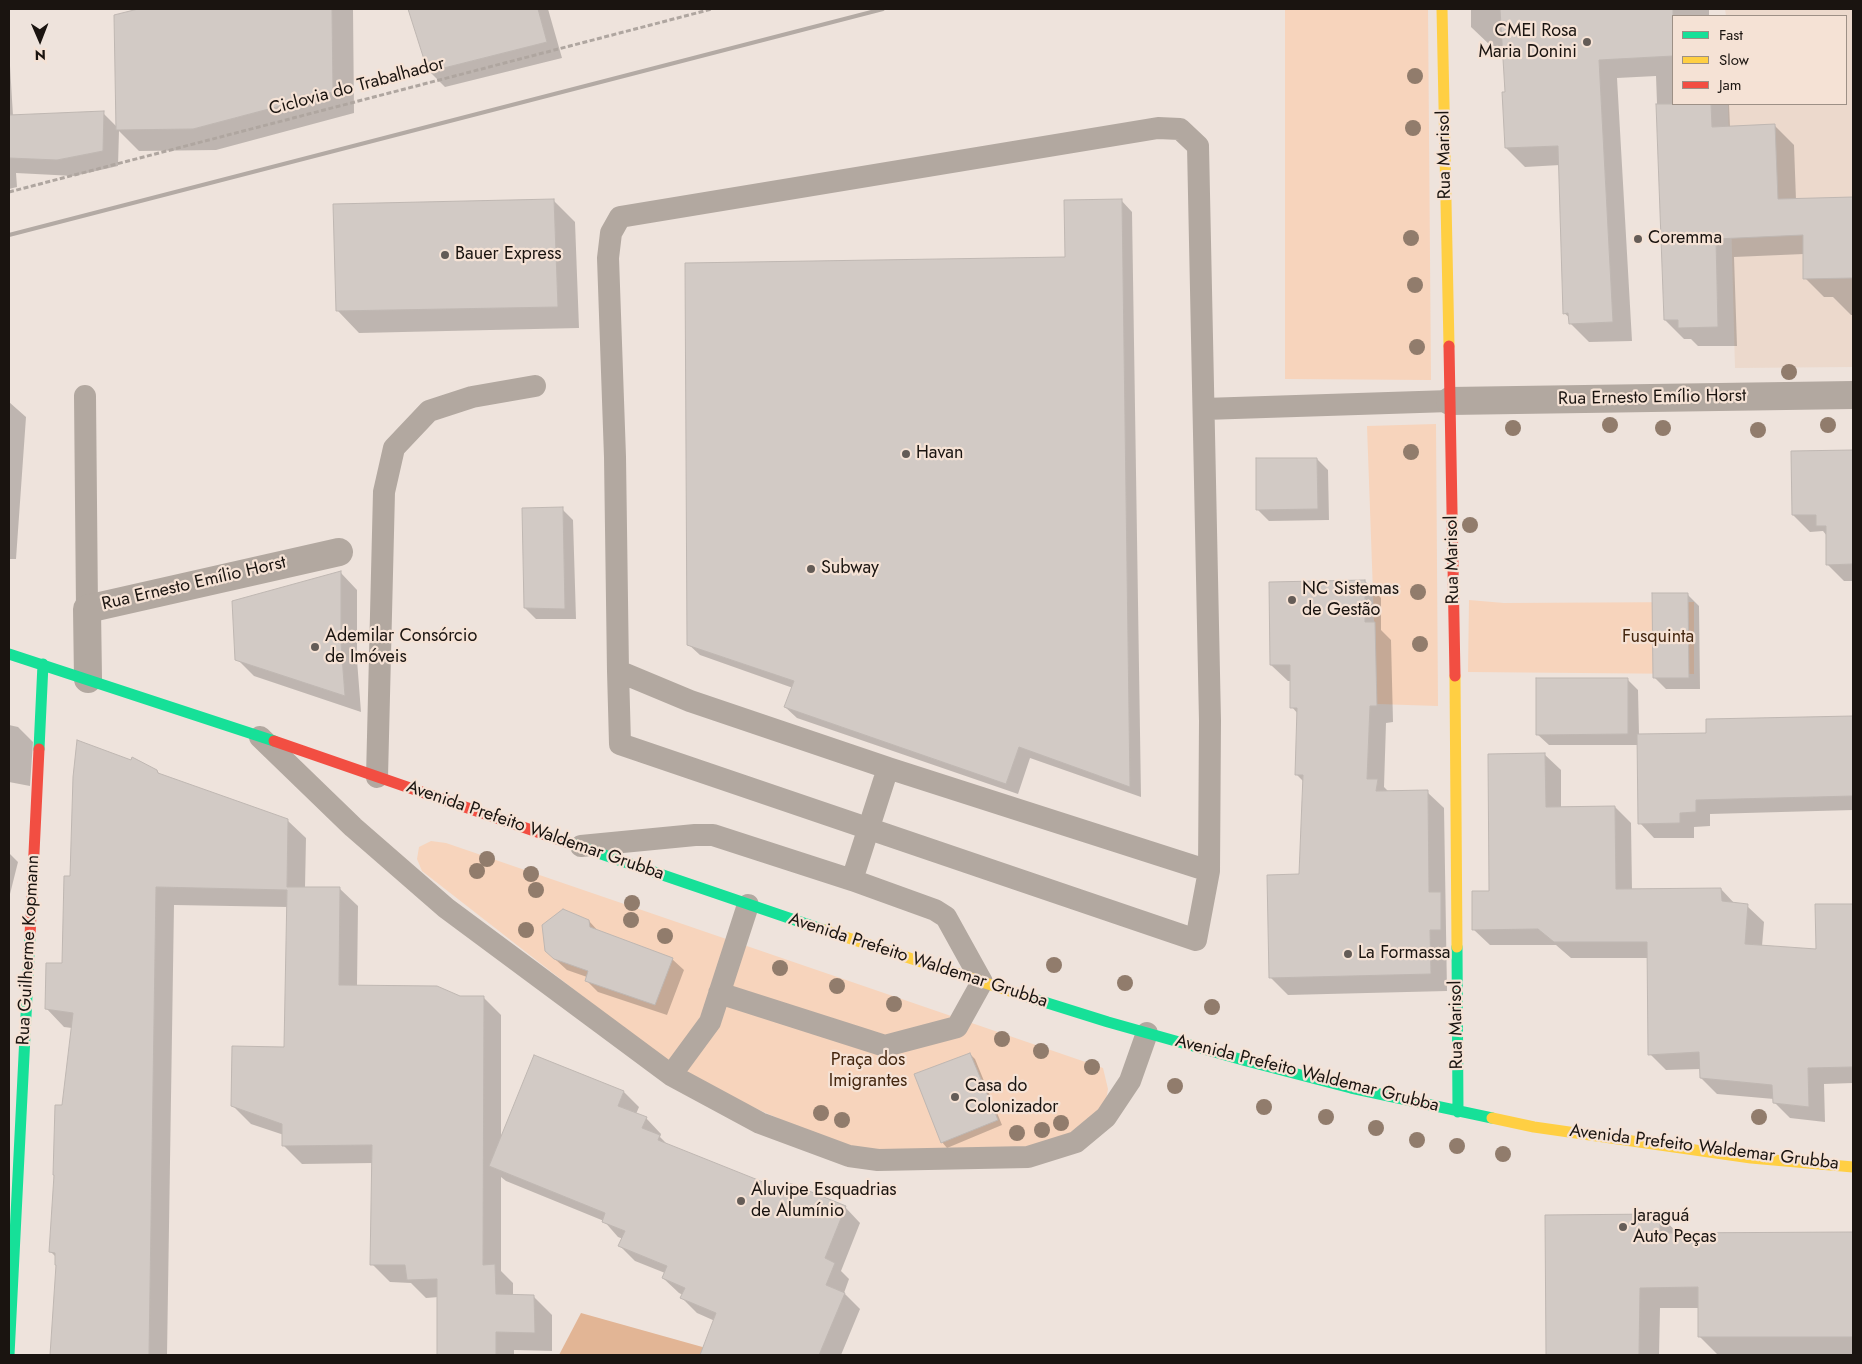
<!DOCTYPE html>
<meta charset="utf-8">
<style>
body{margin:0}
#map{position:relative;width:1862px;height:1364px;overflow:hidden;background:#eee3dc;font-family:Jost,sans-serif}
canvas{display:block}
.frame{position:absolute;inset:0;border:10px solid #1a1410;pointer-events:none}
.legend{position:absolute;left:1672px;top:15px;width:175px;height:90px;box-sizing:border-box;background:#f5e2d5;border:1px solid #9d9086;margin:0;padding:6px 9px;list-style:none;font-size:15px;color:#1a1410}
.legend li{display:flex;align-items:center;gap:10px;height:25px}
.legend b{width:25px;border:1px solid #9d9086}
.north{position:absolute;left:15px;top:15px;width:50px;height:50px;-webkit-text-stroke:4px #f5e2d5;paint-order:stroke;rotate:179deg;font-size:14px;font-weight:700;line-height:20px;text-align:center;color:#1a1410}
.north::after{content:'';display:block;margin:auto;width:18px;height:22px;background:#1a1410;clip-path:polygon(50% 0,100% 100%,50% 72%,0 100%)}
</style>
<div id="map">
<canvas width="1862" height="1364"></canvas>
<div class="frame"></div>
<ul class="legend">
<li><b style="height:6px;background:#16e098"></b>Fast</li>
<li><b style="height:6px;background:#ffcf43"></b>Slow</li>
<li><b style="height:6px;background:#f24e42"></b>Jam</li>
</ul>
<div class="north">N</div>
</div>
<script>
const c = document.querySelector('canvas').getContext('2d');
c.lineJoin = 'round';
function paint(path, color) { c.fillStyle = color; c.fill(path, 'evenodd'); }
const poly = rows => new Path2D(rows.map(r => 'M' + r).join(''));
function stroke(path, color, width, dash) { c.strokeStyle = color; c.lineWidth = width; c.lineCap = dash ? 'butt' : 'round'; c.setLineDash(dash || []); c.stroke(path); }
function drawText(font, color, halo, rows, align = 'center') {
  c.font = font + ' Jost,sans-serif'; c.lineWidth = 4.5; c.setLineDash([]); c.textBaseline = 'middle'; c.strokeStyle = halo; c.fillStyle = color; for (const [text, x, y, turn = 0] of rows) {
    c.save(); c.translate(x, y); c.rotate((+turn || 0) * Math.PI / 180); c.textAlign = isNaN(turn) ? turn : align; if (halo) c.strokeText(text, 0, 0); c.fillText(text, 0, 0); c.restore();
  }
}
const built = poly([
 [1725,9,1853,9,1853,367,1735,368,1728,104,1846,104,1846,16,1726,16]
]);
const green = poly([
 [1285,9,1428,9,1431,380,1285,379],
 [1436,424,1438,706,1377,704,1367,426],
 [1469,600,1504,603,1694,602,1694,674,1468,672],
 [431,841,446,843,1103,1068,1108,1089,1106,1100,1086,1127,1030,1150,880,1154,843,1147,723,1094,649,1048,422,871,417,859,419,847]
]);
const forest = poly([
 [581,1313,731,1355,559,1355]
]);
const shadow = poly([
 [144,9,227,9,235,13,237,9,353,9,354,113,216,150,139,151,119,131,118,166,74,176,16,173,17,187,9,189,9,49,13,116,103,113,117,127,116,16],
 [409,9,548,9,562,58,445,87,429,71],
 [1471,9,1709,9,1709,16,1673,16,1673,104,1729,104,1730,128,1775,126,1794,145,1796,200,1853,199,1853,315,1851,315,1833,297,1824,297,1805,278,1804,254,1734,257,1737,346,1698,346,1691,339,1684,339,1665,320,1656,76,1617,78,1632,341,1589,342,1570,323,1570,318,1564,313,1560,165,1525,167,1506,148,1506,93,1503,46,1491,46,1471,27],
 [553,200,575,222,579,328,359,333,338,311],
 [1121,200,1132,212,1141,797,1030,758,1018,794,797,718,785,707,793,688,700,655,688,644],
 [9,402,26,417,16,559,9,559],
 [1853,452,1853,581,1844,581,1827,564,1827,536,1823,531,1810,532,1793,515,1792,453],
 [1317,459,1328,470,1329,520,1269,521,1258,510],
 [562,509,573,520,576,619,536,619,525,608],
 [341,573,357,590,357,660,361,712,254,676,237,659],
 [1365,581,1381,598,1381,630,1391,640,1393,722,1386,723,1384,787,1389,792,1427,792,1444,808,1447,991,1288,995,1271,978,1268,876,1301,875,1304,782,1296,774,1298,714,1292,707,1291,681,1288,681,1271,665],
 [1688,595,1699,606,1700,689,1666,689,1654,677],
 [1627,679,1638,690,1639,735,1707,734,1707,720,1853,717,1853,810,1710,814,1710,826,1694,827,1694,838,1654,838,1640,823,1639,745,1549,745,1537,734],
 [9,725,18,727,33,742,30,786,9,782],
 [1544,754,1561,770,1561,808,1615,807,1631,823,1632,890,1721,889,1735,904,1747,906,1764,922,1762,946,1817,950,1817,906,1853,905,1853,1083,1824,1084,1825,1122,1790,1118,1774,1102,1774,1099,1717,1094,1701,1078,1701,1069,1666,1070,1650,1054,1648,958,1571,958,1556,945,1490,945,1473,929,1490,892],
 [157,771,161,776,287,820,306,838,305,888,339,888,358,906,357,986,459,998,483,997,501,1015,501,1139,534,1057,624,1092,639,1107,636,1114,646,1118,661,1134,660,1137,668,1145,784,1192,845,1207,860,1223,841,1271,849,1279,844,1293,860,1309,841,1355,701,1355,715,1321,697,1313,682,1298,683,1295,679,1293,663,1278,665,1273,635,1261,620,1246,623,1239,618,1237,604,1221,506,1181,501,1177,501,1271,513,1283,513,1296,533,1296,552,1315,552,1351,514,1350,514,1355,438,1355,439,1297,426,1298,411,1283,390,1282,372,1264,373,1163,302,1164,284,1146,284,1135,251,1124,232,1105,285,1048,288,907,174,905,167,1355,53,1355,57,1266,56,1257,50,1251,72,1028,64,1027,46,1008,63,965,71,878],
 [9,853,18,862,9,898],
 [589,921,600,933,672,959,684,970,667,1015,598,992,586,980,587,977,567,970,546,951],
 [970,1054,975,1059,1002,1125,947,1148,942,1142],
 [1659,1215,1679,1234,1853,1233,1853,1355,1718,1355,1700,1337,1699,1308,1660,1308,1659,1355,1548,1355,1546,1216]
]);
const building = poly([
 [138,9,332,9,333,92,193,129,116,130,114,15,138,9],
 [408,9,538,9,547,42,428,72,408,9],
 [1500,9,1673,9,1673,56,1599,60,1613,322,1569,324,1568,313,1563,314,1558,146,1505,148,1502,92,1505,92,1500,9],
 [1656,104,1711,104,1712,127,1775,124,1778,199,1853,197,1853,278,1803,279,1803,235,1716,239,1718,327,1678,328,1678,320,1664,320,1656,104],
 [104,111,103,151,57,160,9,158,9,115,104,111],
 [554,199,558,307,336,311,333,204,554,199],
 [1122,199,1130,787,1019,747,1006,784,784,707,794,681,687,645,685,263,1065,257,1064,200,1122,199],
 [1853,450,1853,564,1826,565,1826,526,1816,526,1816,515,1792,515,1791,451,1853,450],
 [1256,458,1317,458,1318,509,1256,510,1256,458],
 [563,507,565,609,524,608,522,508,563,507],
 [341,571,341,643,345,696,235,660,232,601,341,571],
 [1365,580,1365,622,1375,622,1377,706,1370,706,1367,779,1378,779,1376,791,1428,790,1429,892,1441,892,1441,930,1430,930,1431,974,1269,978,1267,875,1299,874,1303,775,1295,775,1297,708,1290,708,1290,665,1270,665,1269,582,1365,580],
 [1652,593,1688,593,1689,678,1653,678,1652,593],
 [1536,678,1628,678,1628,734,1536,735,1536,678],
 [1853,716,1853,796,1696,800,1696,812,1680,813,1680,823,1638,824,1637,734,1706,733,1706,719,1853,716],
 [77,740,131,760,132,757,157,770,158,773,288,819,287,887,340,887,339,985,437,986,460,996,484,996,483,1265,495,1264,496,1294,534,1295,535,1333,496,1332,496,1355,437,1355,437,1279,407,1280,405,1265,370,1265,372,1145,282,1146,282,1124,231,1106,232,1046,284,1047,287,890,156,887,149,1355,50,1355,56,1265,55,1265,55,1253,49,1252,54,1175,53,1175,55,1105,62,1105,73,1013,45,1009,46,963,62,963,64,876,70,876,73,777,77,740],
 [1545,753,1546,807,1615,806,1616,889,1721,888,1722,901,1748,904,1745,944,1816,949,1815,904,1853,904,1853,1067,1808,1068,1809,1107,1773,1103,1772,1085,1700,1078,1699,1052,1648,1055,1647,942,1554,942,1538,929,1472,930,1472,891,1489,891,1488,754,1545,753],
 [563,909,589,920,590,927,673,958,655,1005,585,981,588,971,554,959,545,951,542,925,563,909],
 [970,1053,998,1120,941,1143,914,1074,970,1053],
 [534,1055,624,1091,618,1106,647,1117,642,1128,660,1135,658,1140,783,1190,787,1182,846,1206,825,1258,835,1263,826,1285,845,1293,819,1355,700,1355,716,1313,680,1298,685,1288,662,1278,667,1266,618,1246,625,1231,602,1222,605,1213,489,1166,534,1055],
 [1660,1214,1660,1233,1853,1232,1853,1337,1698,1337,1698,1287,1640,1288,1639,1355,1546,1355,1545,1215,1660,1214]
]);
const path = poly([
 [9,192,712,9]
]);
const lane = poly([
 [85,396,87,609],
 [1204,409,1450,401],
 [618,671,620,744,1196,940,1209,871],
 [260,737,353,827,446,908,671,1075,760,1123,849,1156,878,1160,1028,1157,1076,1142,1106,1117,1130,1081,1147,1033],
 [377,777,384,492,394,448,429,411,472,397,535,386],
 [581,846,695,835,713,835,852,880,935,910,946,917,982,982,957,1027,885,1046,719,993],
 [852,880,888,768,1209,871,1210,721,1198,146,1180,129,1158,128,620,217,611,233,608,258,615,457,618,671,690,701,888,768],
 [671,1075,710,1022,748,905]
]);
const street = poly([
 [1450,401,1853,395],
 [88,679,87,609,339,552]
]);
const fast = poly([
 [9,654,274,741],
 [39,749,43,664],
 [569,843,824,930],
 [1457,947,1458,1112],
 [1025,996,1108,1022,1243,1060,1351,1088,1492,1118],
 [9,1355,30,936]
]);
const slow = poly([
 [1442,9,1449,346],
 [1455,676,1457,947],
 [824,930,1025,996],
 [1492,1118,1534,1127,1751,1158,1853,1167]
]);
const jam = poly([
 [1449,346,1455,676],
 [274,741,569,843],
 [30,936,39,749]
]);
const rail = poly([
 [9,235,883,9]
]);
const trees = [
 [1415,76],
 [1413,128],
 [1411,238],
 [1415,285],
 [1417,347],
 [1789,372],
 [1610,425],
 [1828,425],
 [1513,428],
 [1663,428],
 [1758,430],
 [1411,452],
 [1470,525],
 [1418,592],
 [1420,644],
 [487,859],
 [477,871],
 [531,874],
 [536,890],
 [632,903],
 [631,920],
 [526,930],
 [665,936],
 [1054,965],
 [780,968],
 [1125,983],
 [837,986],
 [894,1004],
 [1212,1007],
 [1002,1039],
 [1041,1051],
 [1092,1067],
 [1175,1086],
 [1264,1107],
 [821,1113],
 [1326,1117],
 [1759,1117],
 [842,1120],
 [1061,1123],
 [1376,1128],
 [1042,1130],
 [1017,1133],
 [1417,1140],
 [1457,1146],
 [1503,1154]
];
const markers = [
 [1587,42,5,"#645c57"],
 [1638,239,5,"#645c57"],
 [445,255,5,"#645c57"],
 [906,454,5,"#645c57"],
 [811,569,5,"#645c57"],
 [1292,600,5,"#645c57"],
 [315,647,5,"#645c57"],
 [1348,954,5,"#645c57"],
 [955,1097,5,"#645c57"],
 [741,1201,5,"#645c57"],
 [1623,1227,5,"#645c57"]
];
const poiNames = [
 ["CMEI Rosa",1577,32,"right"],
 ["Maria Donini",1577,53,"right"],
 ["Coremma",1648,239],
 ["Bauer Express",455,255],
 ["Havan",916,454],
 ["Subway",821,569],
 ["NC Sistemas",1302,590],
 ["de Gestão",1302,611],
 ["Ademilar Consórcio",325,637],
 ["de Imóveis",325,658],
 ["La Formassa",1358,954],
 ["Casa do",965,1087],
 ["Colonizador",965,1108],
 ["Aluvipe Esquadrias",751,1191],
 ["de Alumínio",751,1212],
 ["Jaraguá",1633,1217],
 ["Auto Peças",1633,1238]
];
const streetNames = [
 ["Ciclovia do Trabalhador",357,87,-15],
 ["Rua Marisol",1445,155,-91],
 ["Rua Ernesto Emílio Horst",1652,398,-1],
 ["Rua Marisol",1453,560,-91],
 ["Rua Ernesto Emílio Horst",194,584,-13],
 ["Avenida Prefeito Waldemar Grubba",535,831,19],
 ["Rua Guilherme Kopmann",29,950,-87],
 ["Avenida Prefeito Waldemar Grubba",918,961,18],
 ["Rua Marisol",1457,1025,-91],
 ["Avenida Prefeito Waldemar Grubba",1307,1074,14],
 ["Avenida Prefeito Waldemar Grubba",1704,1148,7]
];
const parkNames = [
 ["Fusquinta",1658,638],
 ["Praça dos",868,1061],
 ["Imigrantes",868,1082]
];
paint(built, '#ecd9cc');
paint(green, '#f7d4bc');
paint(forest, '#e2b595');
paint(shadow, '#0003');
paint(building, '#d2cac5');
stroke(building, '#bfb7b2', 1);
stroke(path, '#afa6a0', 3, [5, 2.5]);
stroke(lane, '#b2a8a0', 22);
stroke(street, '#b2a8a0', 28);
stroke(fast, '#16e098', 11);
stroke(slow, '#ffcf43', 11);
stroke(jam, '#f24e42', 11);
stroke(rail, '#b3aaa4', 4);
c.fillStyle = '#917c6c';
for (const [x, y] of trees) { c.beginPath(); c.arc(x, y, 8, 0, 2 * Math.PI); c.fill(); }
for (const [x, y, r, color] of markers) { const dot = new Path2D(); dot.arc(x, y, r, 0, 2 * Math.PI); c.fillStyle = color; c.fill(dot); stroke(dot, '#f5e2d5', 2); }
drawText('18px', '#1a1410', '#f5e2d5', poiNames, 'left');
drawText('18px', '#1a1410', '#f5e2d5', streetNames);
drawText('18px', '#452710', '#f5e2d5', parkNames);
</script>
